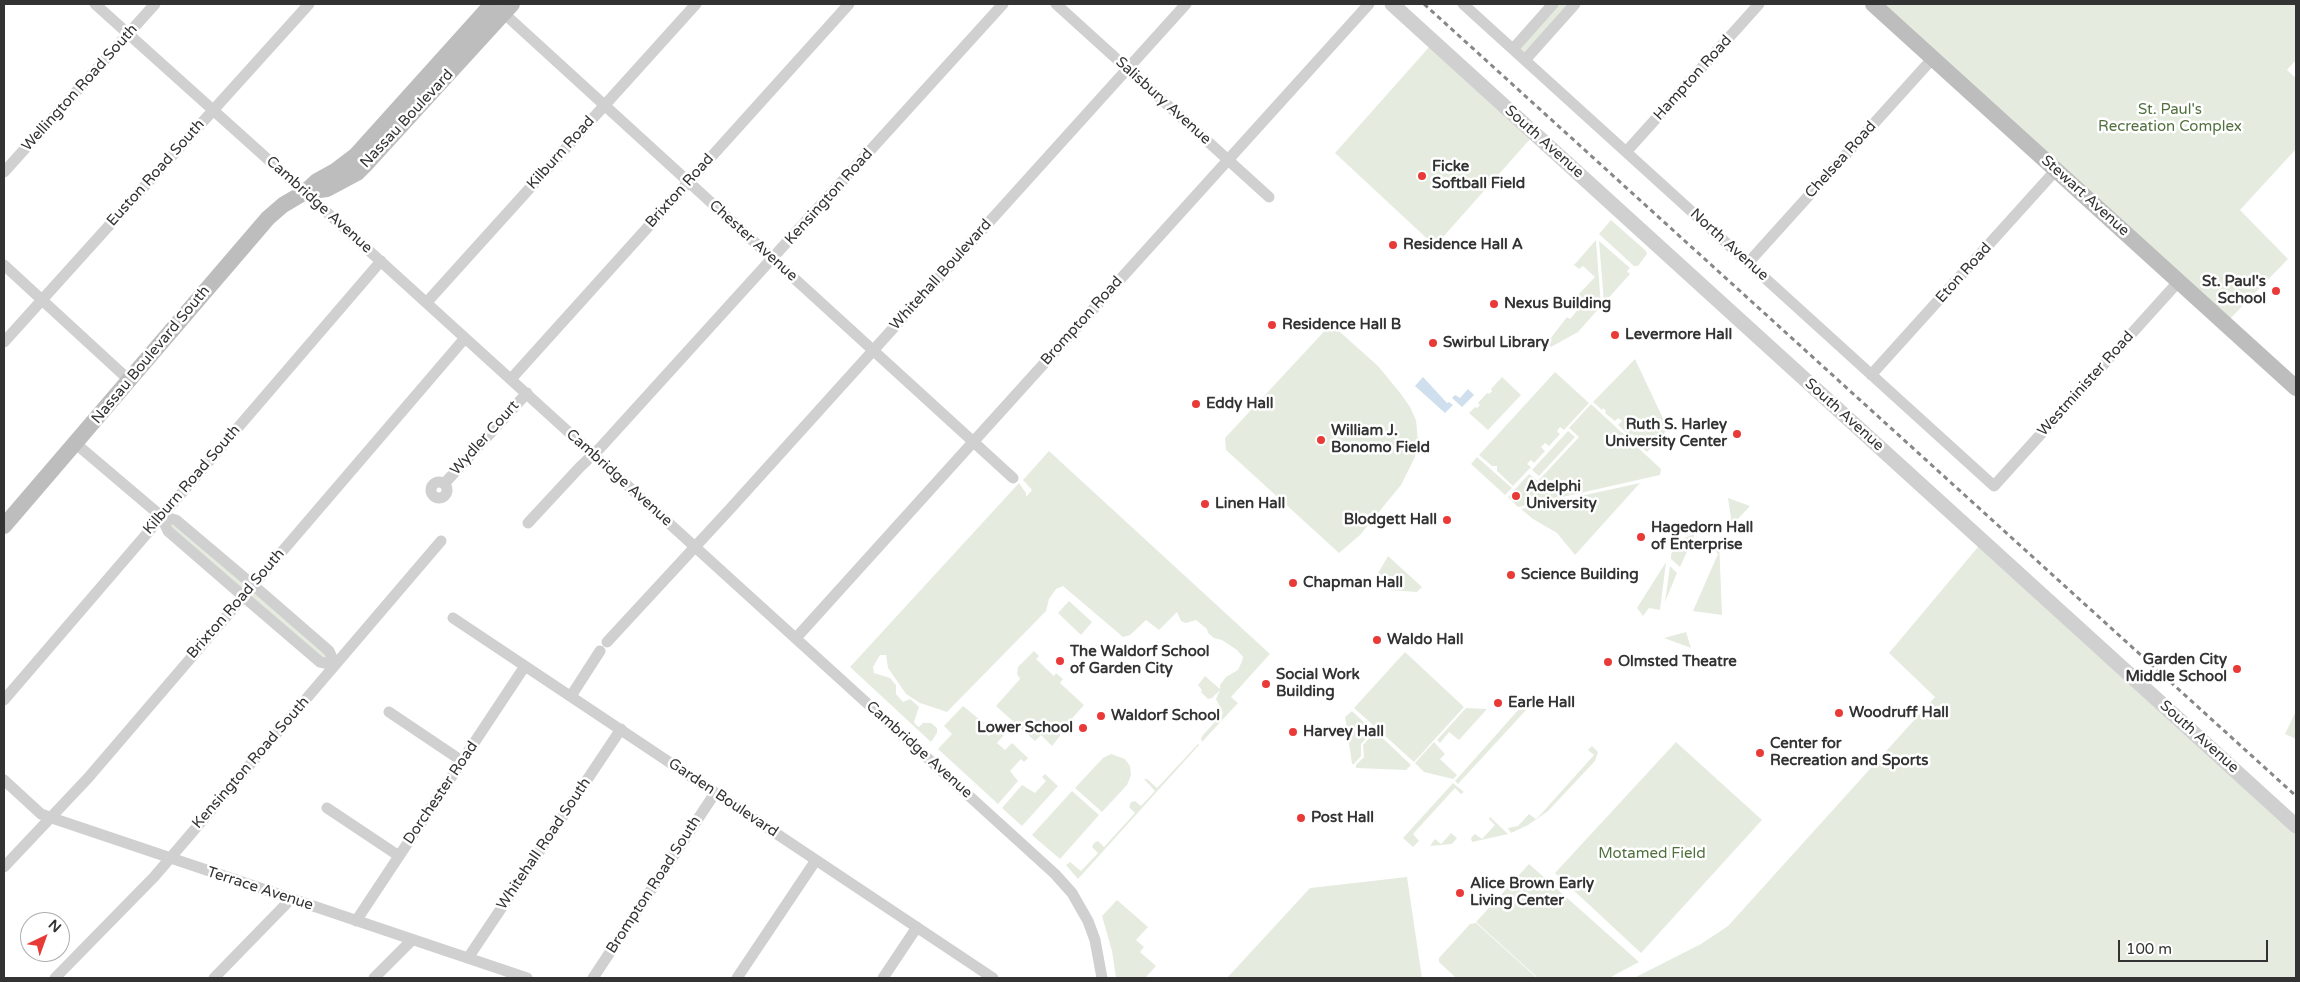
<!DOCTYPE html>
<style>
body{margin:0}
#map{position:relative;width:2300px;height:982px;overflow:hidden;background:#fff;font-family:"Varela Round",sans-serif}
canvas{display:block}
.frame{position:absolute;inset:0;border:5px solid #333;pointer-events:none}
.north{position:absolute;left:20px;top:912px;width:50px;height:50px;box-sizing:border-box;background:#fff;border:1px solid #adadad;border-radius:50%;rotate:42deg;font-size:14px;font-weight:700;line-height:20px;text-align:center;color:#333}
.north::after{content:'';display:block;margin:auto;width:18px;height:22px;background:#e83a37;clip-path:polygon(50% 0,100% 100%,50% 72%,0 100%)}
.scale{position:absolute;left:2118px;top:940px;width:150px;height:22px;box-sizing:border-box;border:2px solid #333;border-top:0;padding-left:6px;font-size:15px;line-height:18px;white-space:nowrap;color:#333;-webkit-text-stroke:4px #fff;paint-order:stroke}
</style>
<div id="map">
<canvas width="2300" height="982"></canvas>
<div class="frame"></div>
<div class="north">N</div>
<div class="scale">100 m</div>
</div>
<script>
const c = document.querySelector('canvas').getContext('2d');
c.lineJoin = 'round';
function paint(path, color) { c.fillStyle = color; c.fill(path, 'evenodd'); }
const poly = rows => new Path2D(rows.map(r => 'M' + r).join(''));
function stroke(path, color, width, dash) { c.strokeStyle = color; c.lineWidth = width; c.lineCap = dash ? 'butt' : 'round'; c.setLineDash(dash || []); c.stroke(path); }
function drawText(font, color, halo, rows, align = 'center') {
  c.font = font + ' "Varela Round",sans-serif'; c.lineWidth = 5; c.setLineDash([]); c.textBaseline = 'middle'; c.strokeStyle = halo; c.fillStyle = color; for (const [text, x, y, turn = 0] of rows) {
    c.save(); c.translate(x, y); c.rotate((+turn || 0) * Math.PI / 180); c.textAlign = isNaN(turn) ? turn : align; if (halo) c.strokeText(text, 0, 0); c.fillText(text, 0, 0); c.restore();
  }
}
const green = poly([
 [1555,4,1573,4,1525,57,1515,49],
 [1873,4,2296,4,2296,60,2287,70,2296,78,2296,149,2240,210,2288,259,2225,324],
 [1430,46,1531,138,1435,246,1335,153],
 [1611,220,1646,251,1647,254,1638,266,1634,266,1599,234],
 [1596,240,1601,306,1578,332,1551,347,1547,343,1567,317,1570,319,1585,301,1580,296,1578,299,1576,297,1595,277,1583,266,1579,269,1574,265],
 [1599,241,1630,268,1627,271,1630,274,1604,303],
 [1331,324,1378,366,1401,394,1410,407,1416,420,1418,441,1415,457,1401,485,1360,535,1339,553,1226,450,1225,438],
 [1635,359,1668,429,1647,452,1633,439,1634,436,1632,434,1630,436,1618,425,1622,421,1618,418,1615,421,1605,413,1606,411,1603,408,1602,410,1593,402],
 [1555,372,1589,403,1564,430,1560,427,1557,431,1560,434,1549,446,1545,443,1541,447,1545,451,1534,463,1531,460,1527,464,1531,467,1513,486,1497,471,1497,466,1492,466,1479,455],
 [1502,377,1521,395,1488,430,1469,413,1475,407,1477,408,1480,405,1478,403,1487,393,1489,394,1492,391,1491,389],
 [1591,404,1661,469,1660,475,1518,507,1508,497,1529,474,1538,481,1579,437,1569,428],
 [1568,431,1575,437,1539,476,1532,470],
 [1049,451,1270,654,1231,697,1238,703,1202,742,1201,738,1203,735,1223,713,1216,699,1220,690,1212,698,1208,699,1201,692,1202,690,1198,685,1205,676,1220,689,1220,685,1226,677,1238,670,1242,661,1243,657,1237,650,1222,640,1214,638,1208,633,1207,629,1196,620,1186,623,1181,621,1177,612,1159,630,1146,620,1130,635,1123,637,1063,586,1056,589,1049,599,1046,611,947,712,920,703,906,694,888,668,886,655,880,655,873,667,874,673,890,678,896,685,896,694,903,702,910,699,917,705,919,707,914,722,916,725,919,727,923,723,931,723,937,728,937,733,931,742,850,667,1019,483,1026,493,1026,497,1032,490,1023,480],
 [1477,457,1512,488,1505,495,1471,464],
 [1640,483,1575,555,1557,533,1533,519,1521,509],
 [1728,498,1750,506,1732,525],
 [161,516,176,520,329,651,335,665,320,662,168,531],
 [1695,534,1680,567,1671,559,1671,554,1681,539],
 [1719,541,1722,615,1693,611,1718,554,1713,548],
 [1983,541,2296,832,2296,978,1634,978,1701,944,1728,926,1935,697,1889,653],
 [1388,556,1422,587,1417,592,1389,590,1391,587,1377,575],
 [1666,562,1660,610,1649,608,1643,616,1637,608],
 [1670,566,1677,573,1665,602],
 [1069,601,1092,622,1081,635,1058,613],
 [1686,632,1691,648,1664,638],
 [1034,651,1039,656,1036,659,1054,676,1056,673,1063,679,1060,683,1084,705,1060,732,1060,736,1052,746,1041,735,1035,741,996,706,1020,679,1017,674,1018,667],
 [1405,652,1464,707,1414,762,1354,708],
 [1528,699,1526,710,1516,721,1458,784,1455,781],
 [963,706,984,723,980,728,989,736,996,728,1004,735,997,743,1005,750,1012,743,1028,758,1024,762,1021,759,1010,771,1018,781,998,804,938,749,952,734,944,726],
 [1466,708,1487,709,1459,740,1449,732,1440,743,1437,740],
 [1352,711,1369,727,1370,730,1369,735,1361,744,1361,756,1354,764,1352,764,1345,717],
 [2296,711,2296,739,2285,734],
 [1373,729,1411,765,1406,770,1356,768,1356,765,1364,757,1363,745,1370,737],
 [1434,742,1445,754,1440,759,1457,775,1453,779,1424,772,1415,763],
 [1676,742,1762,820,1641,953,1555,873],
 [1198,744,1199,745,1078,879,1066,865,1070,862,1081,871,1098,853,1092,847,1094,843,1098,841,1104,847,1135,813,1129,807,1131,802,1135,801,1141,806,1155,791,1144,779,1147,779,1157,788],
 [1592,746,1598,752,1595,761,1548,811,1528,825,1511,833,1508,828,1518,826,1529,814,1536,819,1542,813,1594,755,1588,750],
 [1111,754,1125,759,1130,766,1131,775,1127,785,1102,812,1075,788,1103,758],
 [1045,774,1058,786,1022,826,1002,808,1022,785,1035,793,1046,781,1042,777],
 [1453,783,1464,792,1461,794,1455,788,1413,834,1419,841,1413,847,1403,838],
 [1072,791,1099,815,1060,859,1032,835],
 [1490,817,1508,834,1472,842,1471,838,1475,834,1482,839,1495,825,1489,819],
 [1451,833,1457,838,1452,844,1430,846,1435,839,1441,844],
 [1529,864,1639,962,1609,978,1538,978,1476,922],
 [1407,877,1422,978,1227,978,1310,888],
 [1117,900,1148,927,1136,940,1144,947,1140,952,1156,966,1145,978,1116,978,1112,951,1102,916],
 [1476,923,1537,978,1456,978,1439,962,1439,958,1470,924]
]);
const water = poly([
 [1423,377,1447,403,1449,402,1453,405,1445,413,1415,386],
 [1468,389,1474,395,1462,407,1452,398,1455,395,1460,398]
]);
const minor = poly([
 [95,4,322,208,1055,874,1072,893,1088,921,1095,940,1102,978],
 [1056,4,1269,197],
 [1463,4,1994,486,2179,281],
 [498,8,1013,478],
 [1513,49,1553,4],
 [1525,60,1575,4],
 [1626,152,1759,4],
 [4,172,155,4],
 [1748,263,1933,58],
 [4,265,129,380],
 [427,302,696,4],
 [4,342,309,4],
 [1871,375,2056,170],
 [511,379,849,4],
 [75,443,161,516,168,531,243,596,320,662,335,665],
 '431 490a8 8 0 1 1 16 0a8 8 0 1 1-16 0Z',
 [444,484,527,393],
 [161,516,176,520,253,585,329,651,335,665],
 [528,523,580,467,600,448,1003,4],
 [453,618,993,978],
 [796,638,1369,4],
 [607,642,730,509,1186,4],
 [571,696,600,651],
 [4,700,381,261],
 [389,712,462,761],
 [4,780,41,814,52,818,527,978],
 [327,808,399,856],
 [4,867,88,778,465,338],
 [356,921,525,666],
 [468,958,621,729],
 [55,978,154,877,441,541],
 [214,978,291,899],
 [374,978,412,940],
 [593,978,715,793],
 [737,978,816,860],
 [883,978,917,927]
]);
const tertiary = poly([
 [1392,4,2296,826]
]);
const secondary = poly([
 [1873,4,2296,388],
 [305,192,327,189,357,173,365,165,512,4],
 [4,526,268,218,283,205,305,192,317,181,335,171,356,155,492,4]
]);
const rail = poly([
 [1424,4,2296,796]
]);
const markers = [
 [1422,176,5,"#e83a37"],
 [1393,245,5,"#e83a37"],
 [2276,291,5,"#e83a37"],
 [1494,304,5,"#e83a37"],
 [1272,325,5,"#e83a37"],
 [1615,335,5,"#e83a37"],
 [1433,343,5,"#e83a37"],
 [1196,404,5,"#e83a37"],
 [1737,434,5,"#e83a37"],
 [1321,440,5,"#e83a37"],
 [1516,496,5,"#e83a37"],
 [1205,504,5,"#e83a37"],
 [1447,520,5,"#e83a37"],
 [1641,537,5,"#e83a37"],
 [1511,575,5,"#e83a37"],
 [1293,583,5,"#e83a37"],
 [1377,640,5,"#e83a37"],
 [1060,661,5,"#e83a37"],
 [1608,662,5,"#e83a37"],
 [2237,669,5,"#e83a37"],
 [1266,684,5,"#e83a37"],
 [1498,703,5,"#e83a37"],
 [1839,713,5,"#e83a37"],
 [1101,716,5,"#e83a37"],
 [1083,728,5,"#e83a37"],
 [1293,732,5,"#e83a37"],
 [1760,753,5,"#e83a37"],
 [1301,818,5,"#e83a37"],
 [1460,893,5,"#e83a37"]
];
const streetNames = [
 ["Hampton Road",1693,78,-48],
 ["Wellington Road South",80,88,-48],
 ["Salisbury Avenue",1163,101,42],
 ["Nassau Boulevard",407,119,-47],
 ["South Avenue",1544,142,42],
 ["Kilburn Road",561,153,-48],
 ["Chelsea Road",1841,160,-48],
 ["Euston Road South",156,173,-48],
 ["Brixton Road",680,191,-48],
 ["Stewart Avenue",2085,196,42],
 ["Kensington Road",829,197,-48],
 ["Cambridge Avenue",319,205,42],
 ["Chester Avenue",753,241,42],
 ["North Avenue",1729,245,42],
 ["Eton Road",1964,273,-48],
 ["Whitehall Boulevard",941,275,-48],
 ["Brompton Road",1082,321,-48],
 ["Nassau Boulevard South",151,355,-50],
 ["Westminister Road",2086,384,-48],
 ["South Avenue",1844,415,42],
 ["Wydler Court",485,438,-48],
 ["Cambridge Avenue",619,478,42],
 ["Kilburn Road South",192,480,-49],
 ["Brixton Road South",236,604,-49],
 ["South Avenue",2199,737,42],
 ["Cambridge Avenue",919,750,42],
 ["Kensington Road South",251,763,-49],
 ["Dorchester Road",441,793,-56],
 ["Garden Boulevard",723,798,34],
 ["Whitehall Road South",544,844,-56],
 ["Brompton Road South",654,885,-57],
 ["Terrace Avenue",260,889,18]
];
const parkNames = [
 ["St. Paul's",2170,110],
 ["Recreation Complex",2170,127],
 ["Motamed Field",1652,854]
];
const poiNames = [
 ["Ficke",1432,167],
 ["Softball Field",1432,184],
 ["Residence Hall A",1403,245],
 ["St. Paul's",2266,282,"right"],
 ["School",2266,299,"right"],
 ["Nexus Building",1504,304],
 ["Residence Hall B",1282,325],
 ["Levermore Hall",1625,335],
 ["Swirbul Library",1443,343],
 ["Eddy Hall",1206,404],
 ["Ruth S. Harley",1727,425,"right"],
 ["University Center",1727,442,"right"],
 ["William J.",1331,431],
 ["Bonomo Field",1331,448],
 ["Adelphi",1526,487],
 ["University",1526,504],
 ["Linen Hall",1215,504],
 ["Blodgett Hall",1437,520,"right"],
 ["Hagedorn Hall",1651,528],
 ["of Enterprise",1651,545],
 ["Science Building",1521,575],
 ["Chapman Hall",1303,583],
 ["Waldo Hall",1387,640],
 ["The Waldorf School",1070,652],
 ["of Garden City",1070,669],
 ["Garden City",2227,660,"right"],
 ["Middle School",2227,677,"right"],
 ["Olmsted Theatre",1618,662],
 ["Social Work",1276,675],
 ["Building",1276,692],
 ["Earle Hall",1508,703],
 ["Woodruff Hall",1849,713],
 ["Waldorf School",1111,716],
 ["Lower School",1073,728,"right"],
 ["Harvey Hall",1303,732],
 ["Center for",1770,744],
 ["Recreation and Sports",1770,761],
 ["Post Hall",1311,818],
 ["Alice Brown Early",1470,884],
 ["Living Center",1470,901]
];
paint(green, '#e5ecdf');
paint(water, '#cfdfee');
stroke(minor, '#d0d0d0', 11);
stroke(tertiary, '#d0d0d0', 15);
stroke(secondary, '#bdbdbd', 16);
stroke(rail, '#888', 3, [5, 4]);
for (const [x, y, r, color] of markers) { const dot = new Path2D(); dot.arc(x, y, r, 0, 2 * Math.PI); c.fillStyle = color; c.fill(dot); stroke(dot, '#fff', 2); }
drawText('15px', '#333', '#fff', streetNames);
drawText('15px', '#51703e', '#fff', parkNames);
drawText('bold 15px', '#333', '#fff', poiNames, 'left');
</script>
